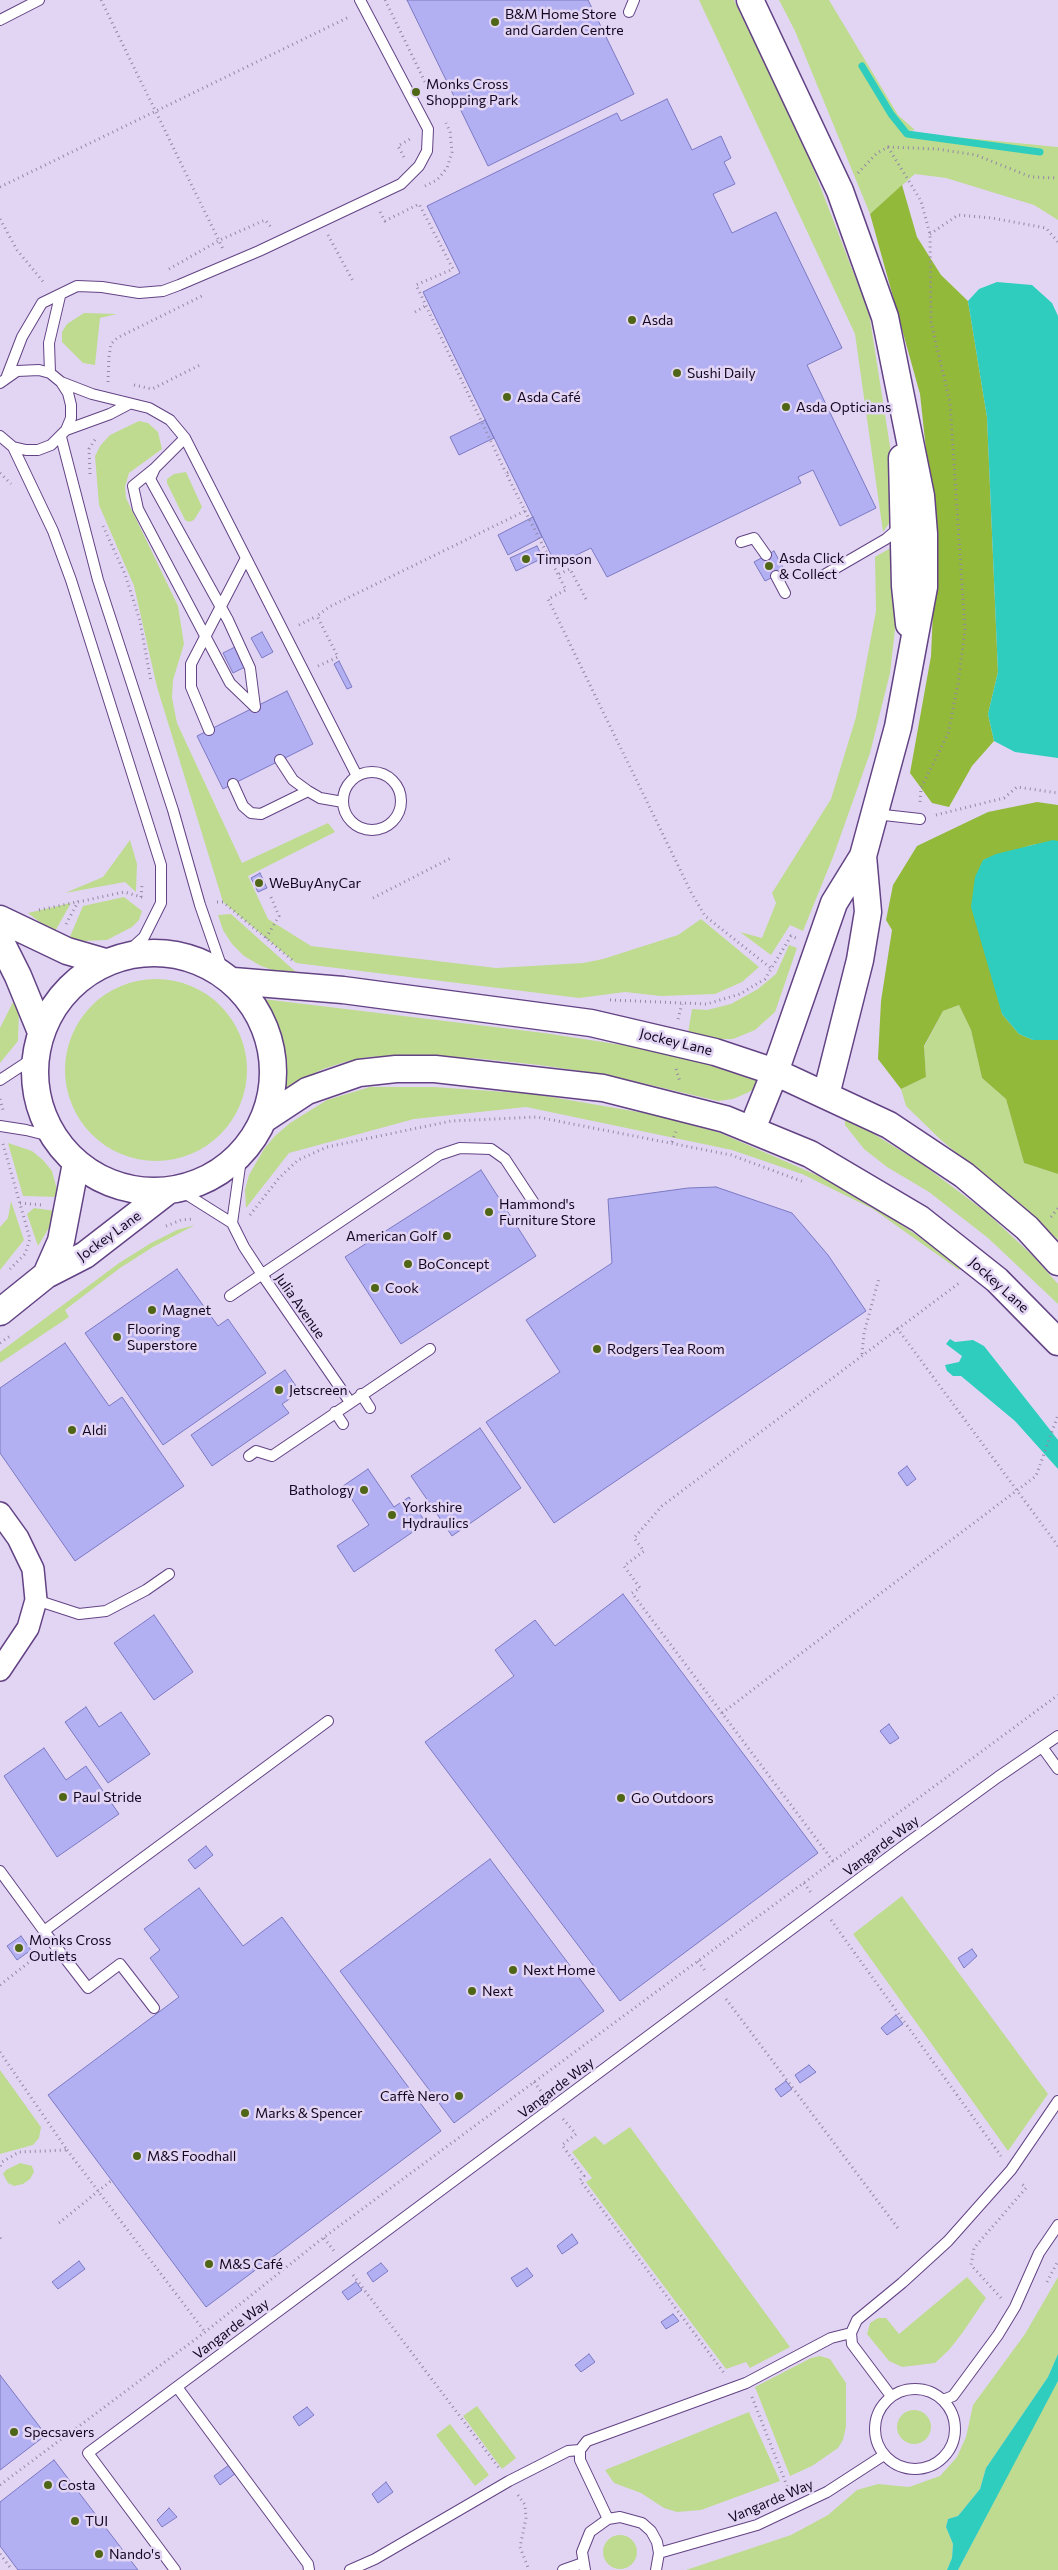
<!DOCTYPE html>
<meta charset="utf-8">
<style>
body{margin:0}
canvas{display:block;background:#e2d5f4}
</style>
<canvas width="1058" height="2570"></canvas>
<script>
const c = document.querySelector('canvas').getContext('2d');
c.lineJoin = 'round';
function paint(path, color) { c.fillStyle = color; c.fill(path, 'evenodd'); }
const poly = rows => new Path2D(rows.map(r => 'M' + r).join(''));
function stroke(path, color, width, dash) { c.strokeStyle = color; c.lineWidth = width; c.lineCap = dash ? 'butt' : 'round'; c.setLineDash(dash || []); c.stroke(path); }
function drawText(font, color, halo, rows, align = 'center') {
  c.font = font + ' Commissioner,sans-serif'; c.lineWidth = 5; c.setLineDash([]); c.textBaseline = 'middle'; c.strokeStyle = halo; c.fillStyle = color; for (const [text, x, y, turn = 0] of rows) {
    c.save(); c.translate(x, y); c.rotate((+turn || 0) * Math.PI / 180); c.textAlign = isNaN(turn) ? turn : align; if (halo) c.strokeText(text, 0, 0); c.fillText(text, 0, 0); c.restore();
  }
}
const green = poly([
 [699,0,734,0,805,147,869,313,892,459,895,515,883,532,855,334],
 [779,0,829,0,898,115,915,130,904,132,1058,147,1058,220,1034,205,946,178,915,174,870,214,795,31],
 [84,313,117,314,100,318,95,365,83,363,62,342,62,332,67,324],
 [139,421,148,423,158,432,162,449,129,473,125,487,126,498,178,606,184,644,173,680,172,698,177,723,242,863,328,823,335,832,248,876,268,919,311,946,496,968,583,963,603,959,678,935,701,919,759,967,742,982,715,994,661,996,625,992,579,998,296,963,223,902,157,687,134,586,99,505,95,456,100,446,110,435],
 [186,472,202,507,194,520,189,522,185,520,167,483,167,479,174,474],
 [894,546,897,612,890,673,870,753,833,857,803,931,790,925,771,955,740,932,762,938,776,903,772,893,831,799,856,717,876,611,875,557],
 [130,840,137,864,136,892,125,882,65,893,103,877],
 [124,897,142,911,139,920,132,927,107,940,82,941,69,939,83,906],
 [71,903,54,933,28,913],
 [231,914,297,973,279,972,261,966,244,956,232,944,223,930,218,915],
 [789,945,797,948,775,1012,755,1030,733,1039,715,1039,688,1033,692,1009,707,1010,731,1004,758,989,776,974],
 '65 1070a91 91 0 1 1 182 0a91 91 0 1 1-182 0Z',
 [16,996,19,1010,18,1041,0,1063,0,1028],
 [263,999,544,1033,642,1048,702,1061,761,1080,759,1086,747,1093,733,1099,718,1101,608,1075,539,1065,474,1058,399,1056,369,1057,345,1062,323,1069,283,1089,281,1045,278,1029],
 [959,1005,971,1030,982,1078,1006,1099,1024,1163,1058,1174,1058,1240,940,1139,906,1106,901,1089,926,1077,924,1047,943,1011],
 [370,1087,434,1087,534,1094,650,1114,718,1132,819,1176,875,1207,939,1250,960,1268,959,1270,873,1209,802,1174,732,1150,526,1107,414,1119,289,1153,246,1208,245,1190,249,1175,264,1149,275,1136,290,1123,327,1100],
 [845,1119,858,1124,922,1164,986,1212,1033,1256,1058,1284,1058,1304,988,1238,929,1192,887,1167,864,1149,845,1125],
 [8,1143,32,1151,43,1160,52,1171,59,1197,23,1196],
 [11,1201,24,1240,0,1270,0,1227,8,1218],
 [34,1208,56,1211,53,1221,38,1246,27,1214],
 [195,1225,153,1247,120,1268,65,1310,69,1317,0,1363,0,1352,119,1263,151,1243,177,1230],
 [902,1896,1048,2094,1008,2151,853,1934],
 [0,2070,41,2127,39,2138,33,2145,0,2154],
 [630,2127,790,2347,750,2368,746,2362,726,2369,586,2182,592,2178,572,2152,595,2136,604,2145],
 [20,2163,32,2166,34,2172,30,2179,23,2184,14,2186,8,2183,3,2174,6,2170],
 [967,2277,986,2298,963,2332,949,2350,935,2363,902,2367,889,2361,867,2334,870,2323,878,2318,886,2318,899,2334],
 [1058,2277,1058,2354,1048,2377,986,2468,980,2489,958,2516,948,2519,946,2527,953,2544,952,2558,947,2570,686,2570,791,2535,828,2515,857,2490,878,2484,909,2487,940,2476,957,2457,966,2437,973,2405,1025,2334],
 [820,2356,830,2359,846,2383,846,2427,843,2440,838,2448,812,2466,790,2476,755,2387,811,2358],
 [1058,2381,1058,2570,958,2570,1035,2423],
 [477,2406,516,2458,502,2469,463,2416],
 '897 2427a17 17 0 1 1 34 0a17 17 0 1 1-34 0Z',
 [749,2412,780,2481,701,2510,677,2512,664,2508,641,2493,614,2483,605,2470],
 [450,2424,489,2475,475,2486,436,2435],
 '603 2552a17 17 0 1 1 34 0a17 17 0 1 1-34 0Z'
]);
const forest = poly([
 [902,185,917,237,941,275,968,301,987,417,998,672,988,714,994,741,972,766,949,807,932,803,910,773,931,656,936,542,920,394,870,214],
 [1037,802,1058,805,1058,841,1032,845,983,860,1002,1014,1019,1034,1033,1040,1058,1040,1058,1174,1024,1163,1006,1099,982,1078,971,1030,959,1005,943,1011,924,1046,926,1077,901,1089,878,1059,881,1001,892,930,886,920,893,885,917,846,988,812]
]);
const water = poly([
 [997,282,1032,285,1052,303,1058,316,1058,758,1015,752,994,741,988,714,998,672,987,417,968,301,979,289],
 [1053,840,1058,841,1058,1040,1033,1040,1019,1034,1002,1014,971,907,975,877,983,860,996,854],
 [950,1339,955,1342,973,1340,984,1346,1058,1440,1058,1469,1015,1421,961,1376,953,1376,947,1371,945,1365,959,1362,962,1356,946,1344],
 [1058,2354,1058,2381,958,2570,947,2570,952,2558,953,2544,946,2527,948,2519,958,2516,980,2489,986,2468,1048,2377]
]);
const stream = poly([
 [862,66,891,114,907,134,1040,152]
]);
const building = poly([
 [407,0,588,0,634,94,488,166,407,0],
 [667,99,692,150,721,136,731,158,724,162,735,184,713,194,732,233,776,212,842,348,807,365,876,508,840,526,813,470,798,477,801,483,607,577,591,548,556,565,423,292,460,273,427,206,617,113,621,121,667,99],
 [485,420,494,438,459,455,450,437,485,420],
 [533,517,542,537,508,555,498,535,533,517],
 [537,546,543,558,516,571,510,558,537,546],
 [774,551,785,571,765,581,754,562,774,551],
 [262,632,273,652,262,658,251,638,262,632],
 [235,647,245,667,233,673,223,653,235,647],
 [339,661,352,687,347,689,334,664,339,661],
 [287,691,313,744,223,789,197,736,287,691],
 [260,873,267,888,258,892,251,878,260,873],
 [481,1170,536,1256,401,1344,345,1257,481,1170],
 [716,1187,792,1213,828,1255,866,1311,554,1523,486,1422,560,1372,526,1320,612,1263,608,1199,688,1188,716,1187],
 [177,1269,218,1326,228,1319,266,1373,163,1445,85,1333,177,1269],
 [65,1343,109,1406,122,1397,184,1486,75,1561,0,1453,0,1388,65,1343],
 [285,1370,300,1392,282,1404,289,1413,212,1466,191,1435,285,1370],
 [480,1428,521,1488,452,1536,411,1476,480,1428],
 [907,1466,916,1479,907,1486,898,1473,907,1466],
 [368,1469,394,1507,409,1497,426,1523,354,1572,337,1546,369,1525,343,1486,368,1469],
 [623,1594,818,1853,620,2001,425,1742,514,1676,495,1650,535,1620,555,1646,623,1594],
 [154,1615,193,1672,154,1700,114,1643,154,1615],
 [86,1707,99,1727,121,1712,150,1754,108,1783,65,1722,86,1707],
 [889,1724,899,1738,890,1744,880,1731,889,1724],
 [44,1748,66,1780,86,1766,119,1814,57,1857,4,1776,44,1748],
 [206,1846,213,1855,195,1869,188,1860,206,1846],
 [490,1859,604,2011,454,2123,340,1971,490,1859],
 [199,1888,243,1946,282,1917,441,2131,206,2307,48,2095,179,1997,150,1958,160,1950,144,1929,199,1888],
 [21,1936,31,1950,17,1960,7,1946,21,1936],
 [972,1949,977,1956,964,1968,958,1958,972,1949],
 [896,2015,903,2024,887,2035,881,2028,896,2015],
 [809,2065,816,2072,800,2083,795,2075,809,2065],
 [786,2081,792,2089,781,2097,775,2089,786,2081],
 [572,2234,578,2243,562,2254,557,2246,572,2234],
 [79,2261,85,2269,58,2289,52,2282,79,2261],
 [381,2263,388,2271,373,2282,367,2273,381,2263],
 [527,2268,533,2276,517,2287,511,2278,527,2268],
 [356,2282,362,2290,348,2300,342,2292,356,2282],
 [673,2314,679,2321,666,2329,661,2322,673,2314],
 [589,2354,595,2362,581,2372,575,2365,589,2354],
 [0,2375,46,2435,0,2470,0,2375],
 [307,2407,314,2415,299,2426,293,2417,307,2407],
 [54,2460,138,2570,18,2570,0,2546,0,2502,54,2460],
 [229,2465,236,2473,220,2485,214,2476,229,2465],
 [386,2482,393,2492,378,2503,372,2494,386,2482],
 [169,2508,177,2517,162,2527,157,2520,169,2508]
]);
const path = poly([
 [101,0,223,249],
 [385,0,428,88],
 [888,147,921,201,930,234,931,322,950,403,965,630,958,684,948,734,921,788,920,802],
 [404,157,398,146,410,139],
 [858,173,877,153,888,147,937,149,976,155,1031,177,1058,178],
 [425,186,437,180,447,168,452,152,450,132,446,123],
 [0,187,349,17],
 [380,212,385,221,419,204,453,269,416,285,506,473],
 [0,219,17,250,45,284],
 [930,234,958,215,992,218,1046,228,1058,242],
 [328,235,353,281],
 [169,269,220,240,265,220,271,227],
 [415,312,425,306],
 [108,382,109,357,111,344,117,338,204,295],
 [134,385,152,389,202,364],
 [0,473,11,484],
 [90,474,89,449,96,438],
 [525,511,566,590,548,599,691,892,705,916,772,969],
 [103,526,125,574,140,621,151,682],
 [559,574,570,569,587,601],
 [299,625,317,616],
 [318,666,338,657,317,616,329,607,525,511,506,473,510,472],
 [936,815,1004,798,1017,787,1058,793],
 [141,897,142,885],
 [373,898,451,858],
 [217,902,223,902,292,960],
 [39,910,77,902],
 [66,924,78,902,124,892,145,898],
 [266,938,279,916,270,895],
 [610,1000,707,1004,740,994,765,979,791,936,796,938],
 [678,1019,682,1004],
 [676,1069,680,1082],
 [0,1099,3,1110],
 [672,1142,676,1131],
 [3,1144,30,1239,25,1254,10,1269],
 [20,1203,42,1205],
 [250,1215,279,1178,298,1160,327,1147,451,1121,537,1117,731,1155,804,1182],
 [1051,1217,1058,1208],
 [166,1226,181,1220,193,1219],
 [897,1328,1058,1546],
 [0,1343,10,1336],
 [862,1354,864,1333,879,1278],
 [722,1713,1036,1476,1058,1415],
 [833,1861,632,1593,640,1588,624,1566,644,1551,634,1538,662,1506,959,1283],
 [804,1883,812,1894],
 [831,1920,1001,2156],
 [698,1961,706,1972],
 [0,1985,37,1956,38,1952],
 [726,1999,900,2231],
 [0,2052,67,2150,19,2152,2,2162,0,2167],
 [534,2082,544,2095],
 [563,2119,576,2134,562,2145,584,2176,580,2180,724,2373],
 [67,2150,205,2332],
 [59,2223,112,2180],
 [0,2238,3,2242],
 [324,2238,334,2251],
 [353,2275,499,2468],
 [1047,2282,1058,2261],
 [1001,2298,971,2265,974,2248,1026,2188,1021,2183],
 [752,2397,789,2491],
 [0,2485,205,2332,323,2238,1058,1695],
 [518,2495,525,2505,526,2518,520,2547,529,2570],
 [0,2554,12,2570]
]);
const service = poly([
 [629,12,634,0],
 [0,20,39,0],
 [50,373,49,343,60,296],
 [7,376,22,337,42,303,77,286,102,287,139,293,163,291,179,285,259,251,401,184,419,166,427,151,428,129,360,0],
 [61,382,92,394,149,408,170,420,185,438,357,776],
 [0,383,17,371,39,370,50,373,61,382,68,393,71,405,71,418,66,430,51,445,38,450,26,450,13,447,0,436],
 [66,430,110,414,129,404],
 [61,437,98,580,173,810,200,905,224,974],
 [185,438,155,468,150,479,228,620,250,668,255,707],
 [13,447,53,531,71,580,161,865,161,903,144,937,124,955],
 [154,469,133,486,138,509,230,683,255,707],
 [741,542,754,538,766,555],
 [824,575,886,539,901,526],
 [776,576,785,593],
 [209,730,191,687,191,664,246,558],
 [280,760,293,780,308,791,320,798,343,802],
 '343 801a29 29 0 1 1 58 0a29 29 0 1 1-58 0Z',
 [233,784,243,806,251,813,261,814,308,791],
 [875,814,920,819],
 [0,1080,35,1057],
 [0,1126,26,1130,54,1137],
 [242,1152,232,1223,244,1247,263,1276,350,1402],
 [178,1189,232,1223],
 [230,1296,439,1155,460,1148,491,1149,505,1159,534,1203],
 [361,1394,370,1408],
 [335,1412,343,1424],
 [249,1456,256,1451,272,1456,430,1349],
 [36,1600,79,1614,106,1611,146,1590,169,1574],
 [1042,1747,1058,1769],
 [0,1871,44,1931,328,1721],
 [44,1931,88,1988,120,1964,154,2008],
 [177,2387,308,2564,309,2570],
 '875 2429a40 40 0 1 1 80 0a40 40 0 1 1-80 0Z',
 [891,2396,852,2344,851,2333,857,2320,902,2283,948,2241,1011,2170,1058,2101],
 [943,2400,953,2396,998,2335,1015,2307,1039,2253,1058,2225],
 [580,2450,587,2441,746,2383,831,2338,851,2333],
 [659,2553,757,2525,827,2492,884,2455],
 [175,2570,88,2453,902,1847,998,1777,1058,1736],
 [350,2570,375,2559,509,2481,568,2451,580,2450,580,2460,608,2519],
 [563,2570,583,2563],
 [585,2570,582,2552,590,2532,608,2519,620,2517,642,2523,651,2531,657,2542,659,2553,656,2570]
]);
const minor = poly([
 [0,1513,18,1538,33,1569,36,1600,28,1628,0,1670]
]);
const tertiary = poly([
 [750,0,840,191,885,317,921,496,924,534,924,587,898,727,863,856,834,903,775,1072,752,1129],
 [902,458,905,586,909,624],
 [0,919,67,951,105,962],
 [0,940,18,976,41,1032],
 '35 1072a119 119 0 1 1 238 0a119 119 0 1 1-238 0Z',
 [233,981,343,990,591,1023,715,1052,775,1072,889,1125,964,1175,1027,1228,1058,1262],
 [826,1095,860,960,868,912,863,856],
 [263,1120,307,1091,359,1073,396,1069,435,1069,603,1088,725,1119,810,1154,920,1219,997,1280,1058,1342],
 [46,1275,61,1241,76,1163],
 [0,1312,46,1275,85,1255,169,1190]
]);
const markers = [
 [495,22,5,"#4e6615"],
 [416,92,5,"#4e6615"],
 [632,320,5,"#4e6615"],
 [677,373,5,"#4e6615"],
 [507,397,5,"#4e6615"],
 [786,407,5,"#4e6615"],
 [526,559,5,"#4e6615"],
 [769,566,5,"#4e6615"],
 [259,883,5,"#4e6615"],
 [489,1212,5,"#4e6615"],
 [447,1236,5,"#4e6615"],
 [408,1264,5,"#4e6615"],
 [375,1288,5,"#4e6615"],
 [152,1310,5,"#4e6615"],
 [117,1337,5,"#4e6615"],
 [597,1349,5,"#4e6615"],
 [279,1390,5,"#4e6615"],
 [72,1430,5,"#4e6615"],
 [364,1490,5,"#4e6615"],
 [392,1515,5,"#4e6615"],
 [63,1797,5,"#4e6615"],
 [621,1798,5,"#4e6615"],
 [19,1948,5,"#4e6615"],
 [513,1970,5,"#4e6615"],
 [472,1991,5,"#4e6615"],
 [459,2096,5,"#4e6615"],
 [245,2113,5,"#4e6615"],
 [137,2156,5,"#4e6615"],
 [209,2264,5,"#4e6615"],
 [14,2432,5,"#4e6615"],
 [48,2485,5,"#4e6615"],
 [75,2521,5,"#4e6615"],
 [99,2554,5,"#4e6615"]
];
const poiNames = [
 ["B&M Home Store",505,14],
 ["and Garden Centre",505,30],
 ["Monks Cross",426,84],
 ["Shopping Park",426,100],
 ["Asda",642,320],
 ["Sushi Daily",687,373],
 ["Asda Café",517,397],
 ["Asda Opticians",796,407],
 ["Asda Click",779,558],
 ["& Collect",779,574],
 ["Timpson",536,559],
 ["WeBuyAnyCar",269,883],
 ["Hammond's",499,1204],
 ["Furniture Store",499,1220],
 ["American Golf",437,1236,"right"],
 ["BoConcept",418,1264],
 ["Cook",385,1288],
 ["Magnet",162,1310],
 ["Flooring",127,1329],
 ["Superstore",127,1345],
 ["Rodgers Tea Room",607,1349],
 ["Jetscreen",289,1390],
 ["Aldi",82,1430],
 ["Bathology",354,1490,"right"],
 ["Yorkshire",402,1507],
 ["Hydraulics",402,1523],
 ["Paul Stride",73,1797],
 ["Go Outdoors",631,1798],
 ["Monks Cross",29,1940],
 ["Outlets",29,1956],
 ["Next Home",523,1970],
 ["Next",482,1991],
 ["Caffè Nero",449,2096,"right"],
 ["Marks & Spencer",255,2113],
 ["M&S Foodhall",147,2156],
 ["M&S Café",219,2264],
 ["Specsavers",24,2432],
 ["Costa",58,2485],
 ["TUI",85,2521],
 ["Nando's",109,2554]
];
const streetNames = [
 ["Jockey Lane",676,1042,14],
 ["Jockey Lane",109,1236,-36],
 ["Jockey Lane",999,1285,42],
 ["Julia Avenue",300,1306,55],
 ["Vangarde Way",881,1846,-37],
 ["Vangarde Way",556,2088,-37],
 ["Vangarde Way",231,2329,-37],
 ["Vangarde Way",771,2501,-23]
];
paint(green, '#bfdb90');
paint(forest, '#93b93a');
paint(water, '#2ecdbe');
stroke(stream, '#2ecdbe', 7);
paint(building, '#b2b0f3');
stroke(building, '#7c79c2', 1);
stroke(service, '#634384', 12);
stroke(minor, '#634384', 24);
stroke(tertiary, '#634384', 29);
stroke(path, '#9588a5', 3, [1, 4]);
stroke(service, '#fff', 10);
stroke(minor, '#fff', 21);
stroke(tertiary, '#fff', 26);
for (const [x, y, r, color] of markers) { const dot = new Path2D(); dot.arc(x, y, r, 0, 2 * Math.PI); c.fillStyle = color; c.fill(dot); stroke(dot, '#e2d5f4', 2); }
drawText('14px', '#130620', '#e2d5f4', poiNames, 'left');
drawText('14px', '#130620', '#e2d5f4', streetNames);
</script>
